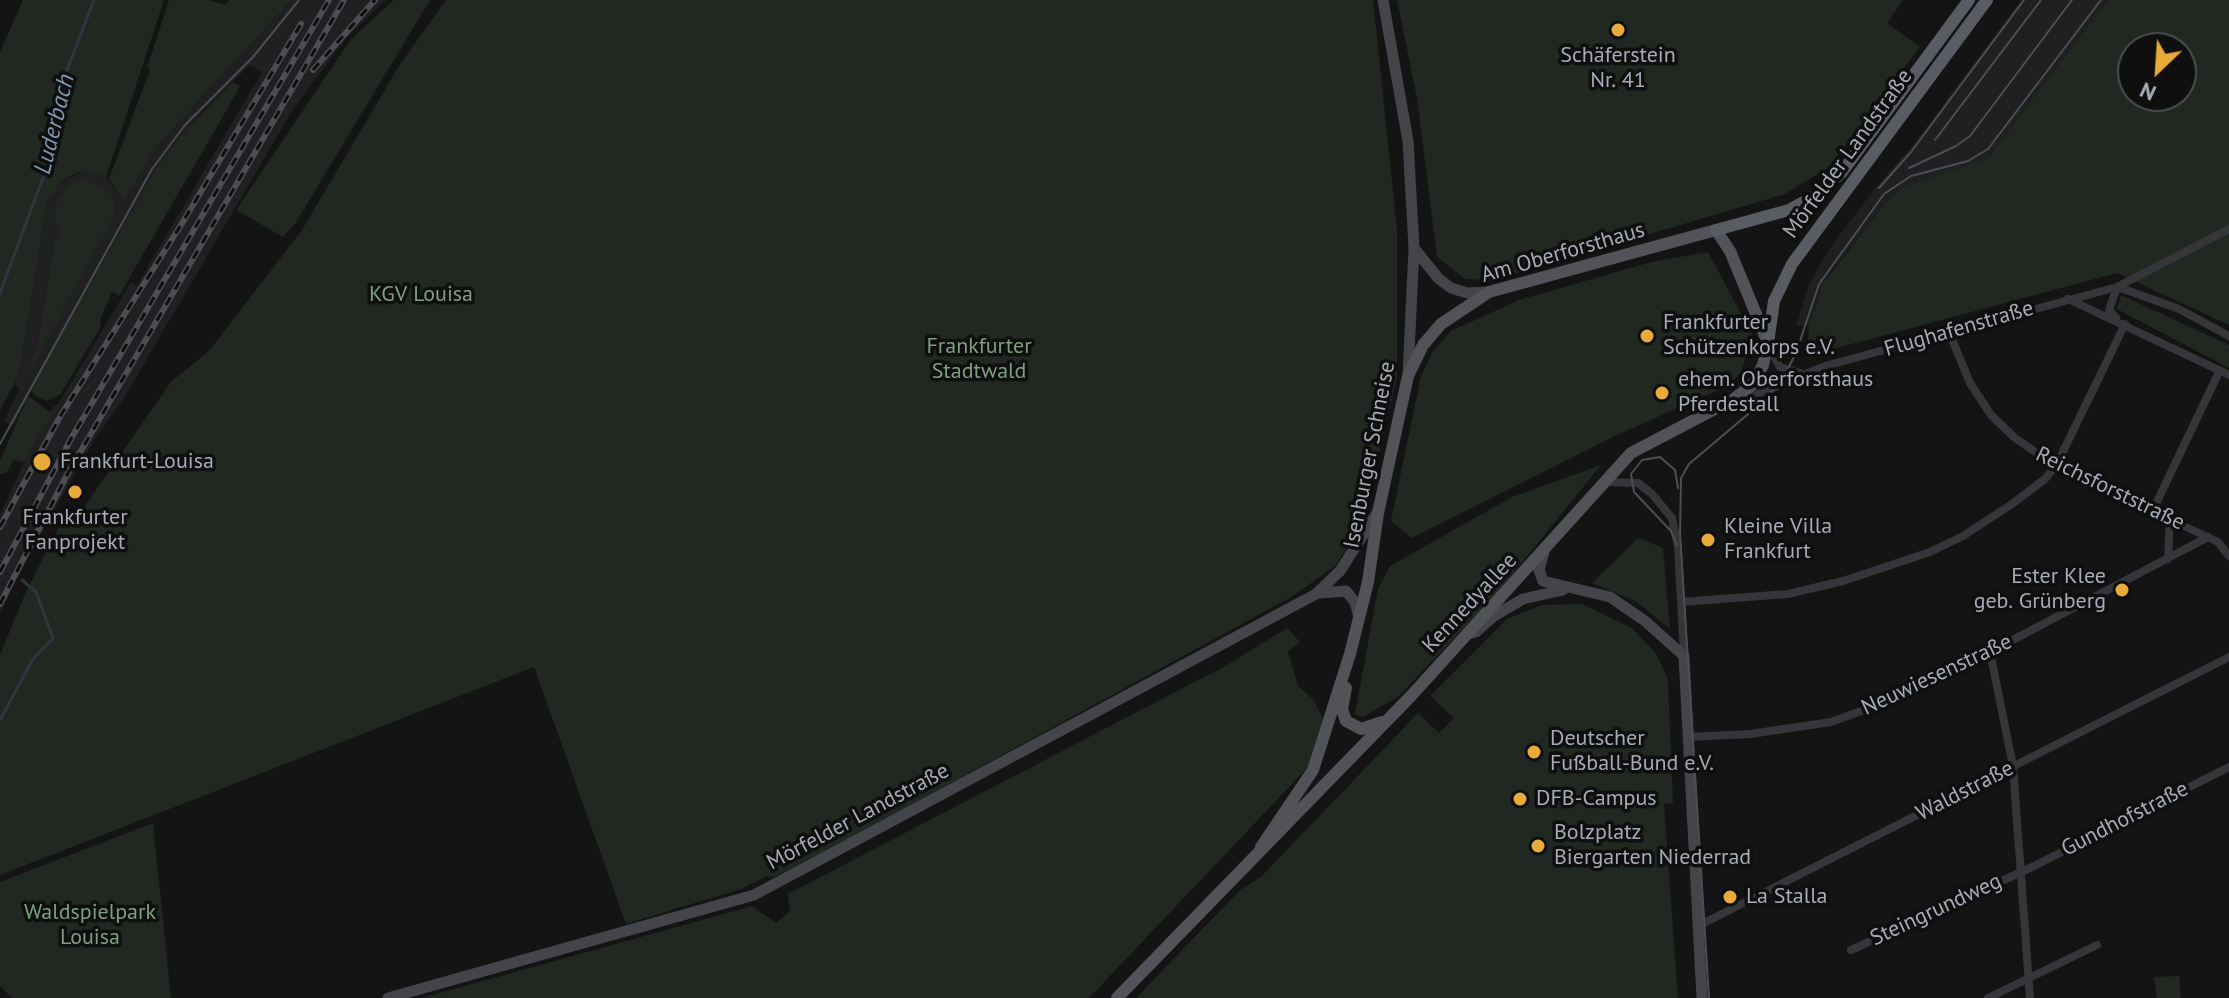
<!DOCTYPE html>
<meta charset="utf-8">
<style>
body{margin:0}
#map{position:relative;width:2229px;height:998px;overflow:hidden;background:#141415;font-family:"PT Sans",sans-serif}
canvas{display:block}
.north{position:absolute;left:2117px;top:32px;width:80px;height:80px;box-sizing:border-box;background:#0f0f10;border:2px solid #4b4d52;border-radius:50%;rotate:205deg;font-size:22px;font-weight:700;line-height:32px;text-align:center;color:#a6abb5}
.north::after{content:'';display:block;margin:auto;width:28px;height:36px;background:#e8ab39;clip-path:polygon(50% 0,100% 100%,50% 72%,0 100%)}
</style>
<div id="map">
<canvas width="2229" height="998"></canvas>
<div class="north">N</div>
</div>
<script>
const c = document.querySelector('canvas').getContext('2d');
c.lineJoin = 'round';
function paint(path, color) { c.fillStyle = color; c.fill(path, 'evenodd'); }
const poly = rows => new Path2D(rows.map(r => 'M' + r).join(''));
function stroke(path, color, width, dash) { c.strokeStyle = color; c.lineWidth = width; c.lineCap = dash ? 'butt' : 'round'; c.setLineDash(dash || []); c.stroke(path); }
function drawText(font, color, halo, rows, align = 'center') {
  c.font = font + ' "PT Sans",sans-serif'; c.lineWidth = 7; c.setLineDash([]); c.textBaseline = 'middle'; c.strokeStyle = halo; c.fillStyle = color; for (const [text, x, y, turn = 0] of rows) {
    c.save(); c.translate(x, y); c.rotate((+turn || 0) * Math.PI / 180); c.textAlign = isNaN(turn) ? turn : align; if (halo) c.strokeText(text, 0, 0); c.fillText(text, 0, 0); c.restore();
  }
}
const built = poly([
 [291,0,386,0,347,37,293,109,123,400,96,437,21,568,0,615,0,515,24,462,131,282,137,285,262,72,250,65,200,114,155,170,39,374,13,426,4,422,19,388,15,386,47,202,63,180,84,171,106,177,124,200,160,143],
 [2021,0,2108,0,1988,158,1902,188,1886,202,1831,272,1817,299,1809,325,1796,326,1809,284,1829,249,1876,187,1914,144]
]);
const green = poly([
 [23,0,164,0,106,177,84,171,74,174,63,180,47,202,18,377,0,410,0,52],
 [169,0,209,0,225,5,230,0,291,0,160,143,124,200,109,179,150,70,147,68],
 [394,0,430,0,295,224,283,237,236,210,351,39],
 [446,0,1373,0,1397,229,1397,377,1362,523,1336,565,1293,596,858,834,775,877,767,876,741,889,626,924,534,667,0,875,0,655,25,594,64,517,80,513,171,382,209,351,302,230,399,66],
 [1397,0,1903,0,1887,23,1920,47,1829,167,1785,194,1494,280,1465,279,1437,257,1417,99],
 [2108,0,2229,0,2229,325,2117,273,1807,356,1809,325,1823,284,1886,202,1902,188,1988,158],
 [2133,48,2181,48,2181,96,2133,96],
 [233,82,240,86,233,99,119,296,112,292,100,320,101,326,60,395,46,401,35,395,31,391,39,374,155,170,189,127],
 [84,180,107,190,113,198,114,216,24,381,38,345,55,242,60,232,54,218,57,202,71,183],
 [1708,252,1753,336,1741,372,1729,385,1615,436,1412,538,1391,521,1421,376,1432,353,1451,331,1519,300,1651,262],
 [2121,295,2229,345,2229,368,2117,309],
 [28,396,50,412,61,400,24,462,14,460,6,473,0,474,0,461],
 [1601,465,1499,591,1398,697,1363,717,1355,714,1378,589,1390,566,1512,497],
 [1638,538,1663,548,1670,629,1637,602,1592,583],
 [1582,604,1632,628,1655,652,1668,679,1673,803,1664,804,1678,998,1136,998,1240,890,1262,876,1418,713,1439,733,1454,718,1430,696,1507,619,1542,605],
 [1287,628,1300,642,1288,651,1298,686,1313,699,1323,718,1308,767,1089,998,422,998,752,906,776,923,790,911,788,894,1227,665],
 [153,823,171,998,12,998,0,986,0,882],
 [2179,976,2181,998,2157,998,2154,977]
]);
const stream = poly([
 [0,293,50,159,60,88,94,0],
 [0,720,33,659,53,638,36,592,22,580]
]);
const minor = poly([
 [2118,287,2179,309,2229,336],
 [2068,299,2229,375],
 [2116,318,2109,310,2117,287],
 [1949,332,1970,383,1991,415,2015,438,2056,466,2218,542,2229,556],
 [1768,346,1780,367,1800,373],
 [1735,399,1751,397,1825,366,2117,287,2229,229],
 [1604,482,1638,483,1652,494,1672,518,1678,547,1684,656],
 [2153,510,2220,370],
 [2168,559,2170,518],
 [1681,602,1788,594,1843,581,1930,552,1963,536,2012,504,2045,479,2056,466,2125,324],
 [1990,652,2013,766,2030,998],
 [1689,737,1750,734,1831,722,1870,708,1990,652,2208,537],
 [1700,925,2229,657],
 [1851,950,2030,868,2229,767],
 [1988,998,2097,945]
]);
const secondary = poly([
 [1383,0,1408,141,1414,248,1408,375],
 [1414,248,1438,278,1451,288,1467,293,1489,292],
 [1544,552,1539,570,1543,581,1610,597,1645,621,1684,656,1702,998],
 [1320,593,1346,591,1355,602,1359,617],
 [1468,634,1476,632,1494,616,1523,599,1563,590],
 [388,998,754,895,1316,594,1340,571,1377,513]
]);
const primary = poly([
 [1346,688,1342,709,1346,721,1361,729,1382,722],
 [1117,998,1411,696,1631,453,1734,399,1752,385,1763,365,1768,343,1730,251,1716,230,1489,292,1441,324,1423,345,1408,376,1378,513,1368,582,1350,654,1313,770,1261,847]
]);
const trunk = poly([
 [1716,230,1789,210,1818,194,1842,172,1969,0],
 [1768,343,1774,301,1792,264,1987,0]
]);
const tram = poly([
 [1935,140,2041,0],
 [1909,168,1956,146,1970,136,2072,0],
 [1879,188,1911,152,2024,0],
 [0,444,152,169,185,125,253,57,299,0],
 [1677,545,1671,531,1634,492,1631,474,1642,460,1660,457,1675,470,1678,488],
 [1709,998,1680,533,1681,478,1689,464,1760,404,1781,382,1796,353,1819,284,1884,194,1911,176,1968,161,1988,149,2101,0]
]);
const rail = poly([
 [313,70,375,0],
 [0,527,61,415,181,225,301,24],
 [0,572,72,437,329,0],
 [0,604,68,473,344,0]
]);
const markers = [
 [1618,30,8,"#e8ab39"],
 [1647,336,8,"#e8ab39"],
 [1662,393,8,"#e8ab39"],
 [42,462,10,"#e8ab39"],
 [75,492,8,"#e8ab39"],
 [1708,540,8,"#e8ab39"],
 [2122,590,8,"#e8ab39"],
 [1534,752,8,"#e8ab39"],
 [1520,799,8,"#e8ab39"],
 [1538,846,8,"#e8ab39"],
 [1730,897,8,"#e8ab39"]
];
const poiNames = [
 ["Schäferstein",1618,56,"center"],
 ["Nr. 41",1618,81,"center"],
 ["Frankfurter",1663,323],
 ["Schützenkorps e.V.",1663,348],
 ["ehem. Oberforsthaus",1678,380],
 ["Pferdestall",1678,405],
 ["Frankfurt-Louisa",60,462],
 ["Frankfurter",75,518,"center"],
 ["Fanprojekt",75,543,"center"],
 ["Kleine Villa",1724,527],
 ["Frankfurt",1724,552],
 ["Ester Klee",2106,577,"right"],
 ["geb. Grünberg",2106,602,"right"],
 ["Deutscher",1550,739],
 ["Fußball-Bund e.V.",1550,764],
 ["DFB-Campus",1536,799],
 ["Bolzplatz",1554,833],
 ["Biergarten Niederrad",1554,858],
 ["La Stalla",1746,897]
];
const streetNames = [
 ["Mörfelder Landstraße",1848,154,-54],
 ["Am Oberforsthaus",1563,253,-16],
 ["Flughafenstraße",1959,329,-16],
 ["Isenburger Schneise",1370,455,-79],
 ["Reichsforststraße",2110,489,26],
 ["Kennedyallee",1470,603,-47],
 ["Neuwiesenstraße",1937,675,-25],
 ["Waldstraße",1965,791,-27],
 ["Mörfelder Landstraße",858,817,-28],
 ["Gundhofstraße",2125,819,-27],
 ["Steingrundweg",1936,910,-25]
];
const parkNames = [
 ["KGV Louisa",421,295],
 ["Frankfurter",979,347],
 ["Stadtwald",979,372],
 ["Waldspielpark",90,913],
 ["Louisa",90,938]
];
const waterNames = [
 ["Luderbach",55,124,-76]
];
paint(built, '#202022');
paint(green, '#202821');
stroke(stream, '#2e373d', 3);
stroke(minor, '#35363a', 8);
stroke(secondary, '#43454a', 11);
stroke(primary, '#515359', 12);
stroke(trunk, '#595c62', 12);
stroke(tram, '#4c4e53', 2);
stroke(rail, '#4c4e53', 6);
stroke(rail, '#0f0f10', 3, [9]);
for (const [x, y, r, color] of markers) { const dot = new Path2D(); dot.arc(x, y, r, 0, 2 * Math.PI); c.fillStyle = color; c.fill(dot); stroke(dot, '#0f0f10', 3); }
drawText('22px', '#a6abb5', '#0f0f10', poiNames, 'left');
drawText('22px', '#a6abb5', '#0f0f10', streetNames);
drawText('22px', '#7e9f80', '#0f0f10', parkNames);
drawText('italic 24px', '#7f99af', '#0f0f10', waterNames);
</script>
